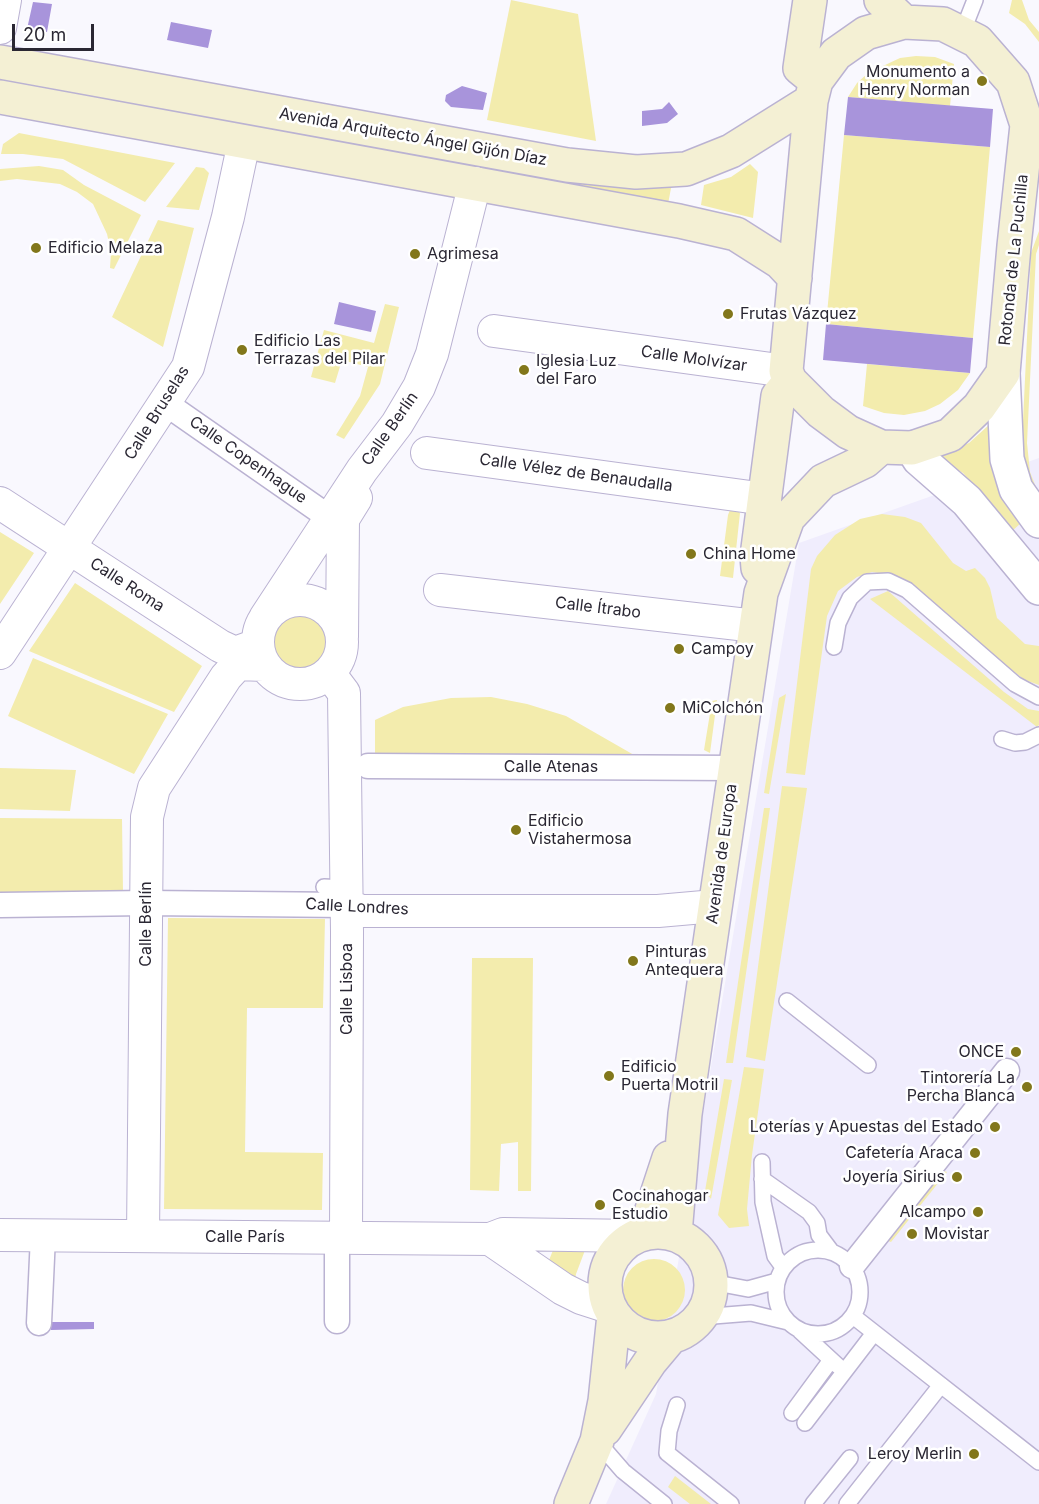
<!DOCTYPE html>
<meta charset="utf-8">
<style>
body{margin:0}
#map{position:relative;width:1039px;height:1504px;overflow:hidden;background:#f9f8fe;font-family:Inter,sans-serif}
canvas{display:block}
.scale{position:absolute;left:12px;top:24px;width:82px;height:27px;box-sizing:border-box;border:3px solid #2a2733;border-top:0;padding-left:8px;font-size:18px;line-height:21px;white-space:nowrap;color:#2a2733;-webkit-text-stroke:4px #fff;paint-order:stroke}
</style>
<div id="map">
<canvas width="1039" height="1504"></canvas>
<div class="scale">20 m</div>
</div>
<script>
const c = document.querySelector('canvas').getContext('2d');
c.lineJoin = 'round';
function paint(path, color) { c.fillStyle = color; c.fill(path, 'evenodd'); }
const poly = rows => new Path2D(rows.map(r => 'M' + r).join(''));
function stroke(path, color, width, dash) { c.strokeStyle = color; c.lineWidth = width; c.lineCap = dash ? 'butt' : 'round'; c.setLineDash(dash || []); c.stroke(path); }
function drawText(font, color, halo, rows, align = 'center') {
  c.font = font + ' Inter,sans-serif'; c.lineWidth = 5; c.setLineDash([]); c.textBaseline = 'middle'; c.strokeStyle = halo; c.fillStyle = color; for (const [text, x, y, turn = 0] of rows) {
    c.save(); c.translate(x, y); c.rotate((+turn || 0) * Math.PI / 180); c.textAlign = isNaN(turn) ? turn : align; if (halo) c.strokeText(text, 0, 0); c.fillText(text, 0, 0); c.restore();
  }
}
const built = poly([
 [1039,458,1039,1504,606,1504,656,1394,799,543]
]);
const green = poly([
 [511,0,578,14,596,141,487,120],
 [1012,0,1022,0,1029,20,1039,32,1039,42,1025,24,1009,13],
 [916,56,935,57,954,64,950,106,848,97,857,83,868,73,900,58],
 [0,76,672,183,668,204,0,84],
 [19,133,175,163,145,202,63,159,23,154,1,154,3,144],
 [844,135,990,147,973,338,826,324],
 [750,164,758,172,753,218,701,205,704,185,731,177],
 [39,166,63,170,84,185,141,215,114,269,110,268,111,252,107,234,93,204,77,192,60,184,17,179,0,181,0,169],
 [196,167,204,168,209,173,199,210,166,207],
 [158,220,194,228,163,347,112,317],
 [1039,231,1039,245,1036,254,1027,443,1030,472,1037,490,1032,489,1025,471,1022,442,1031,253],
 [385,304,399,307,380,384,344,439,336,435,360,396,368,367,342,360,335,383,311,377,324,330,374,343],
 [867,364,970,373,958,390,940,404,925,411,904,415,884,413,863,406],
 [990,424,993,474,1005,500,1021,523,1012,531,963,473,935,456,969,443],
 [735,509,740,513,733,578,720,576,728,515,730,510],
 [882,514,905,517,921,523,953,563,966,571,975,568,985,578,990,588,997,618,1025,644,1039,646,1039,685,1025,680,1005,665,913,585,892,575,872,572,857,577,838,591,827,616,805,775,786,773,811,569,817,556,835,535,860,519],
 [0,532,34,553,0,604],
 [75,583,202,666,174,712,29,651],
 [888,591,1004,692,1028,709,1039,711,1039,725,1037,727,870,599],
 '273 642a29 29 0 1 1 58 0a29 29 0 1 1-58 0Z',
 [33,658,168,714,134,774,8,716],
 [786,694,769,794,764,793,779,698],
 [491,697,527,704,566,716,634,755,375,754,375,720,403,707,451,698],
 [717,700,710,753,704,750,712,701],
 [0,768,76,770,70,811,0,809],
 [782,786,807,788,765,1061,746,1057],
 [764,808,770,808,733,1063,726,1063],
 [0,818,122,819,123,892,0,892],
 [168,918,325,919,323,1008,247,1008,245,1152,323,1153,322,1210,164,1209],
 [472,958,533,958,531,1191,518,1191,518,1142,501,1144,499,1191,470,1190],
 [744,1067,764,1069,752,1155,747,1209,749,1226,729,1228,718,1215],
 [724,1079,732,1080,711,1199,705,1191],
 [944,1171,947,1172,891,1242,888,1241],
 [555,1245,587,1245,576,1274,574,1287,546,1268],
 '623 1290a31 31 0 1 1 62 0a31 31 0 1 1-62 0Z',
 [675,1476,711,1504,690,1504,668,1487]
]);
const water = poly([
 [33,2,52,4,47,32,27,29],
 [171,22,212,30,208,48,167,40],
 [462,86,487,93,483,110,451,107,445,101,446,95],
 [848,97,993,109,990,147,844,135],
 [669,102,678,114,667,123,642,126,642,111,662,109],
 [339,302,376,311,371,332,334,324],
 [826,324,973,338,970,373,823,360],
 [51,1322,94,1322,94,1329,51,1330]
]);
const service = poly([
 [962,33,975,0],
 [834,647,838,623,850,598,867,582,888,581,907,590,1015,684,1039,697],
 [1002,739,1015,743,1025,742,1039,735],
 [324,887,346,888],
 [787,1001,868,1065],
 [762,1162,763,1202,775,1256,783,1267],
 [762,1179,809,1212,817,1223,819,1235,831,1251],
 '776 1292a42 42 0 1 1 84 0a42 42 0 1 1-84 0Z',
 [711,1282,748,1289,777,1281],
 [853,1316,1039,1462],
 [701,1317,751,1313,788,1322],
 [800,1331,838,1366],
 [677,1405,669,1431,667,1453,731,1504],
 [792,1413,831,1360],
 [805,1423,874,1333],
 [597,1441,623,1471,664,1504],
 [813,1504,850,1458],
 [847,1504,941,1385]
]);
const pedestrian = poly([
 [165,403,330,518],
 [368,766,735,768],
 [0,905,146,903,347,905],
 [852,1266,1007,1071],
 [337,1321,337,1238],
 [39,1323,43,1236]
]);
const minor = poly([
 [0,28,5,0],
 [494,331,786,371],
 [427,453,765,499],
 [0,503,220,646,235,653,257,645],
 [440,590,756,626],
 '258 642a42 42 0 1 1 84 0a42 42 0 1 1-84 0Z',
 [265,618,362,470,397,424,419,387,432,354,475,183],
 [342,637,343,519,356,498],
 [0,653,188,367,228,217,244,142],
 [329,673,344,693,347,932,346,1238],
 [347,905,361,911,658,911,715,906],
 [0,1235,490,1239,503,1234,637,1236],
 [143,1236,147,817,154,788,226,677,238,664,264,665],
 [490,1239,563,1289,581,1298,609,1307]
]);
const tertiary = poly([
 [1003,373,1007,459,1016,489,1039,521],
 [912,448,919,459,967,501,1039,588]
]);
const secondary = poly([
 [810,0,800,68,816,81],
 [881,0,904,22],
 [904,22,943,24,977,41,1013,82,1027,125,1014,246,1003,373,979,407,950,435,912,448,881,447,848,432,821,412,790,381,786,371,811,101,816,81,836,54,866,33,904,22],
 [0,62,567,165,636,172,686,169,731,151,811,101],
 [0,97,679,221,736,234,780,262,795,278],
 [758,568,757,556,778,396,790,381],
 '605 1285a53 53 0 1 1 106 0a53 53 0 1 1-106 0Z',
 [644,1234,669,1158],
 [675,1234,685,1114,761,593,788,518,823,481,865,461,881,447],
 [605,1429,650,1362,671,1337],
 [571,1504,597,1441,605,1401,614,1315]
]);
const markers = [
 [982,81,6,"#82771b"],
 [36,248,6,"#82771b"],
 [415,254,6,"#82771b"],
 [728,314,6,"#82771b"],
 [242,350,6,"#82771b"],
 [524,370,6,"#82771b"],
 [691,554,6,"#82771b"],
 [679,649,6,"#82771b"],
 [670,708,6,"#82771b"],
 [516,830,6,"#82771b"],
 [633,961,6,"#82771b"],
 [1016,1052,6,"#82771b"],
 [609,1076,6,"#82771b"],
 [1027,1087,6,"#82771b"],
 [995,1127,6,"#82771b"],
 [975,1153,6,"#82771b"],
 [957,1177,6,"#82771b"],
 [600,1205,6,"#82771b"],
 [978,1212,6,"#82771b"],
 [912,1234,6,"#82771b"],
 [974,1454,6,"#82771b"]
];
const poiNames = [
 ["Monumento a",970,72,"right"],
 ["Henry Norman",970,90,"right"],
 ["Edificio Melaza",48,248],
 ["Agrimesa",427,254],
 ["Frutas Vázquez",740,314],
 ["Edificio Las",254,341],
 ["Terrazas del Pilar",254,359],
 ["Iglesia Luz",536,361],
 ["del Faro",536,379],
 ["China Home",703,554],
 ["Campoy",691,649],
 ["MiColchón",682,708],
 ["Edificio",528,821],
 ["Vistahermosa",528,839],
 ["Pinturas",645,952],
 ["Antequera",645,970],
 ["ONCE",1004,1052,"right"],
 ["Edificio",621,1067],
 ["Puerta Motril",621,1085],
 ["Tintorería La",1015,1078,"right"],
 ["Percha Blanca",1015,1096,"right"],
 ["Loterías y Apuestas del Estado",983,1127,"right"],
 ["Cafetería Araca",963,1153,"right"],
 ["Joyería Sirius",945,1177,"right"],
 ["Cocinahogar",612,1196],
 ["Estudio",612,1214],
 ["Alcampo",966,1212,"right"],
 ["Movistar",924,1234],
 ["Leroy Merlin",962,1454,"right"]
];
const streetNames = [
 ["Avenida Arquitecto Ángel Gijón Díaz",413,137,10],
 ["Rotonda de La Puchilla",1014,260,-84],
 ["Calle Molvízar",694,359,8],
 ["Calle Bruselas",157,413,-58],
 ["Calle Berlín",390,429,-55],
 ["Calle Copenhague",248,460,35],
 ["Calle Vélez de Benaudalla",576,473,8],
 ["Calle Roma",127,585,33],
 ["Calle Ítrabo",598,608,7],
 ["Calle Atenas",551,767],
 ["Avenida de Europa",722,854,-82],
 ["Calle Londres",357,907,3],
 ["Calle Berlín",146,924,-90],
 ["Calle Lisboa",347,989,-90],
 ["Calle París",245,1237]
];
paint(built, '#f0edfd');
paint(green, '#f3ecad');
paint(water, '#a894db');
stroke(service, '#bab2d2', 18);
stroke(pedestrian, '#bab2d2', 27);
stroke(minor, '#bab2d2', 34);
stroke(tertiary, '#bab2d2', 36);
stroke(secondary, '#bab2d2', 36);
stroke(service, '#fff', 15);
stroke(pedestrian, '#fff', 24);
stroke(minor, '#fff', 32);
stroke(tertiary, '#fff', 33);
stroke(secondary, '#f4f0d4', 33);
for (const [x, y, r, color] of markers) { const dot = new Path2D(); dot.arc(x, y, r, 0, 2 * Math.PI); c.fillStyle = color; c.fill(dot); stroke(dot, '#fff', 2); }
drawText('16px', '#2a2733', '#fff', poiNames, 'left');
drawText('16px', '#2a2733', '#fff', streetNames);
</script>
